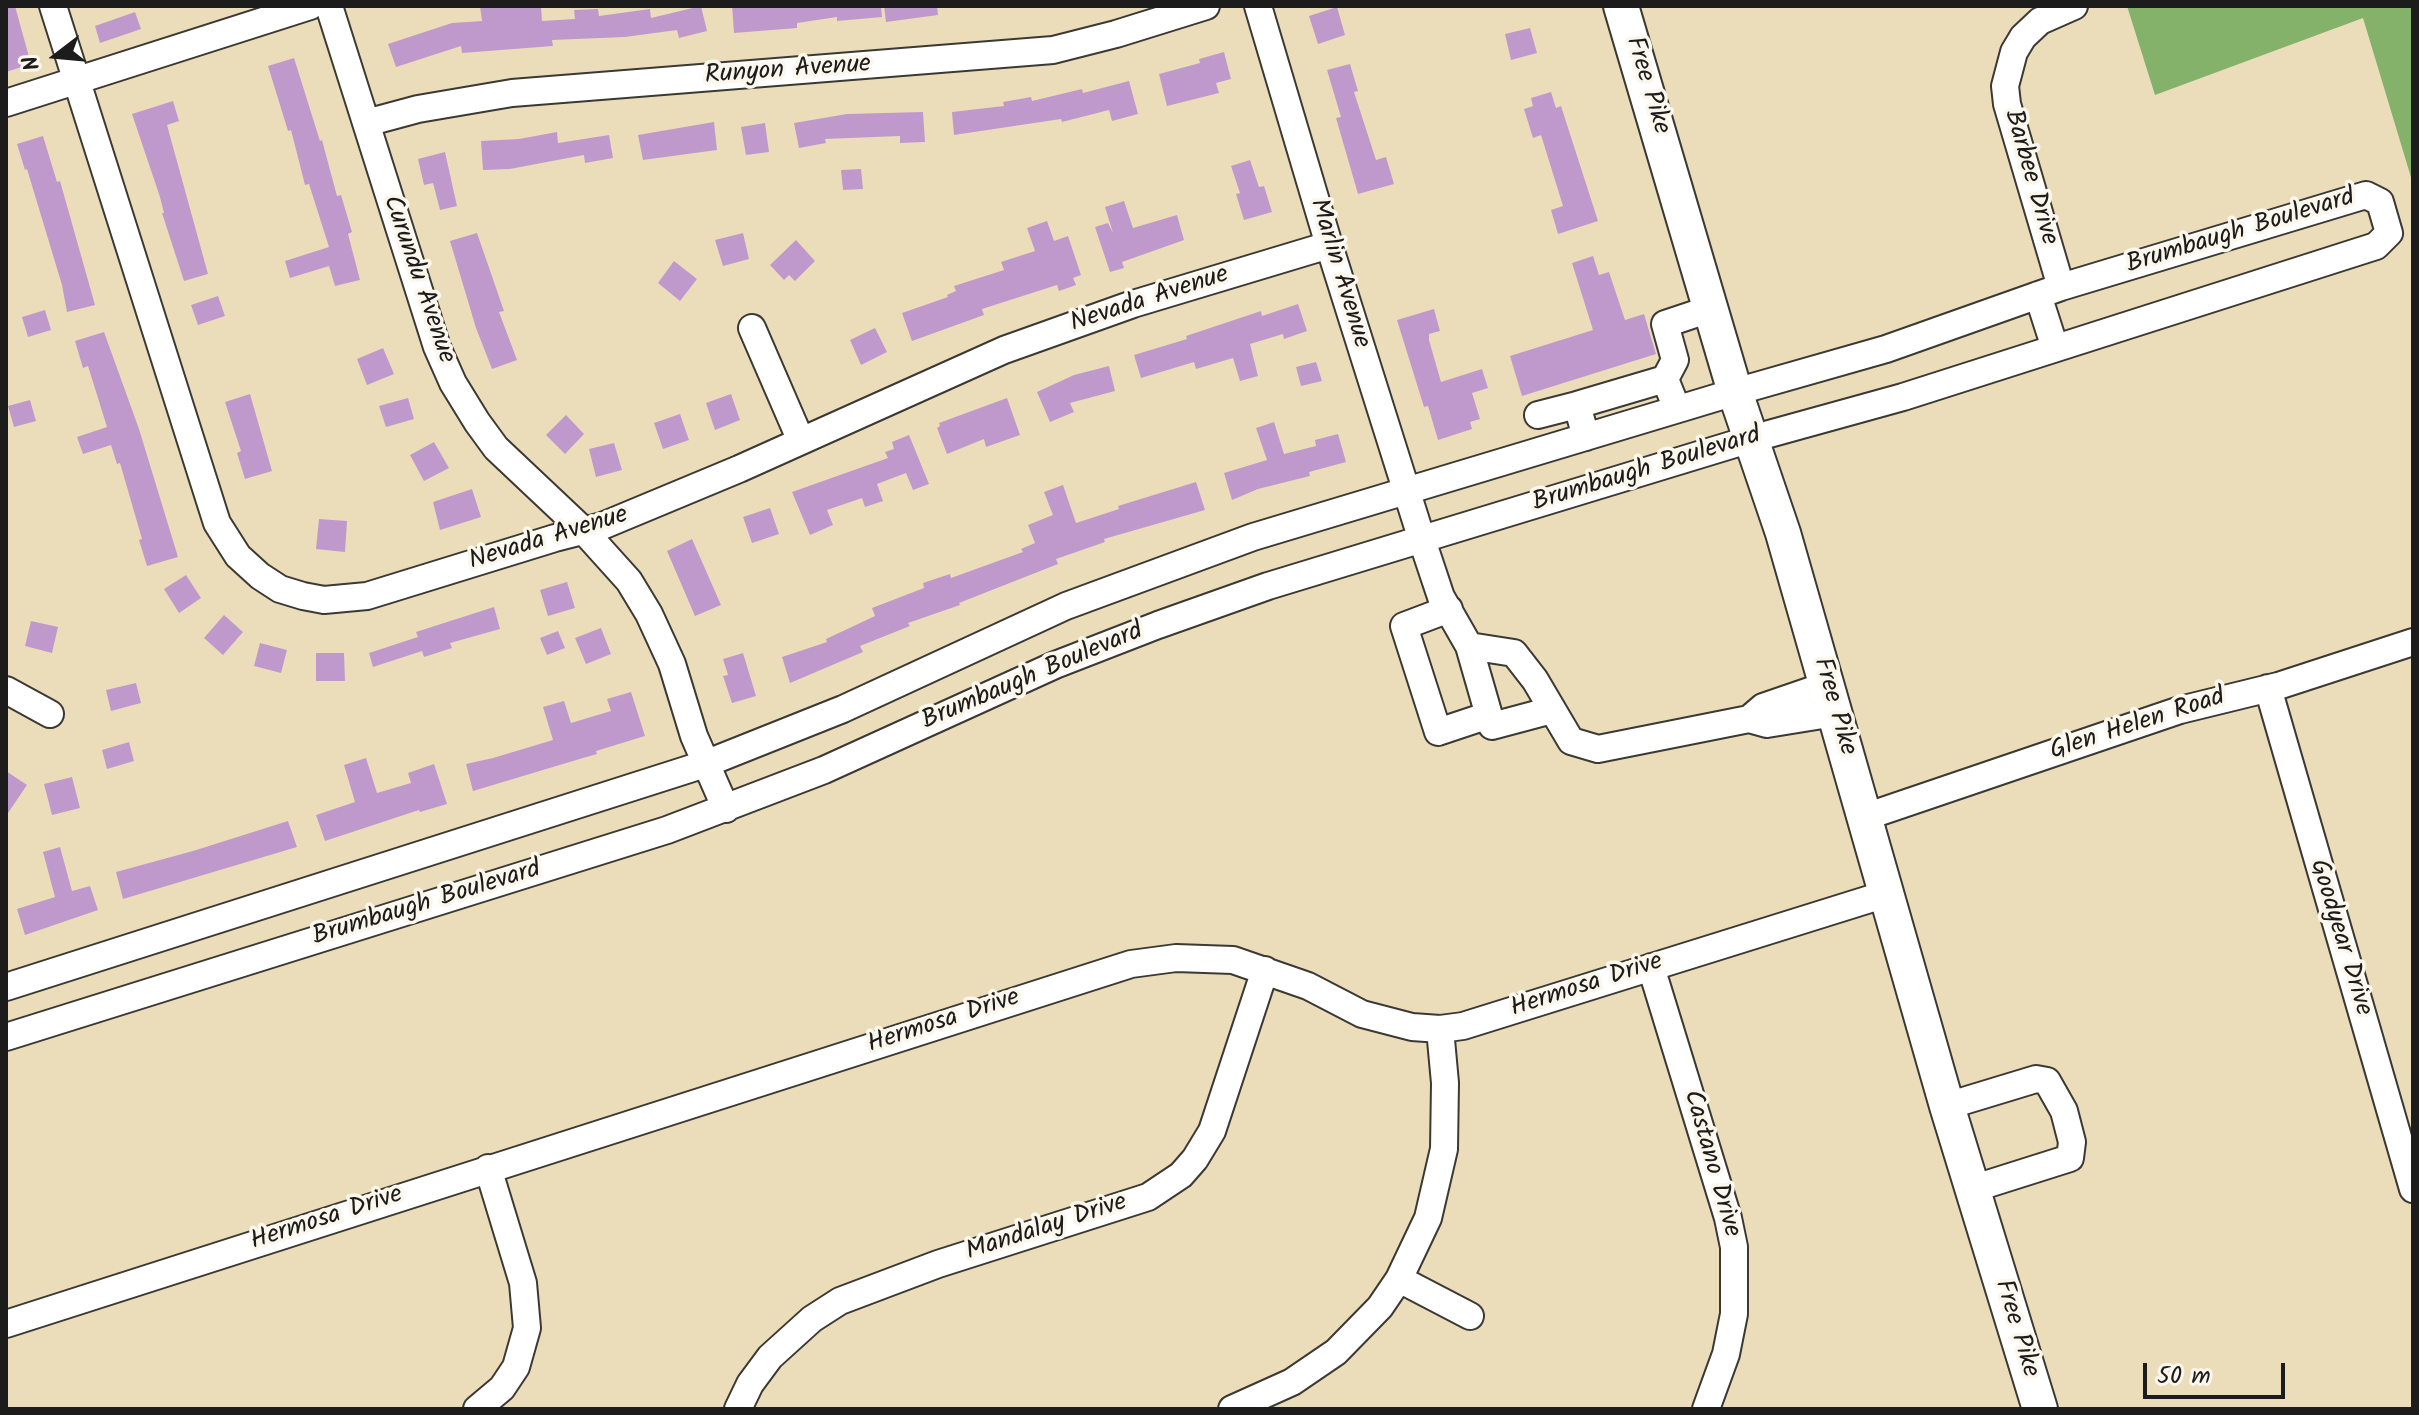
<!DOCTYPE html>
<style>
body{margin:0}
#map{position:relative;width:2419px;height:1415px;overflow:hidden;background:#ecddba;font-family:Kalam,sans-serif}
canvas{display:block}
.frame{position:absolute;inset:0;border:8px solid #1c1c1c;pointer-events:none}
.north{position:absolute;left:16px;top:16px;width:80px;height:80px;-webkit-text-stroke:6px #fbf7ec;paint-order:stroke;rotate:254deg;font-size:22px;font-weight:700;line-height:32px;text-align:center;color:#1c1c1c}
.north::after{content:'';display:block;margin:auto;width:28px;height:36px;background:#1c1c1c;clip-path:polygon(50% 0,100% 100%,50% 72%,0 100%)}
.scale{position:absolute;left:2143px;top:1363px;width:142px;height:36px;box-sizing:border-box;border:4px solid #1c1c1c;border-top:0;padding-left:10px;font-size:24px;line-height:28px;white-space:nowrap;color:#1c1c1c;-webkit-text-stroke:6px #fbf7ec;paint-order:stroke}
</style>
<div id="map">
<canvas width="2419" height="1415"></canvas>
<div class="frame"></div>
<div class="north">N</div>
<div class="scale">50 m</div>
</div>
<script>
const c = document.querySelector('canvas').getContext('2d');
c.lineJoin = 'round';
function paint(path, color) { c.fillStyle = color; c.fill(path, 'evenodd'); }
const poly = rows => new Path2D(rows.map(r => 'M' + r).join(''));
function stroke(path, color, width, dash) { c.strokeStyle = color; c.lineWidth = width; c.lineCap = dash ? 'butt' : 'round'; c.setLineDash(dash || []); c.stroke(path); }
function drawText(font, color, halo, rows, align = 'center') {
  c.font = font + ' Kalam,sans-serif'; c.lineWidth = 7; c.setLineDash([]); c.textBaseline = 'middle'; c.strokeStyle = halo; c.fillStyle = color; for (const [text, x, y, turn = 0] of rows) {
    c.save(); c.translate(x, y); c.rotate((+turn || 0) * Math.PI / 180); c.textAlign = isNaN(turn) ? turn : align; if (halo) c.strokeText(text, 0, 0); c.fillText(text, 0, 0); c.restore();
  }
}
const forest = poly([
 [2127,6,2413,6,2413,184,2363,18,2155,95]
]);
const building = poly([
 [6,6,15,6,31,64,6,72],
 [480,6,541,6,542,21,575,19,574,10,598,9,599,16,650,9,651,18,701,6,707,31,679,38,677,30,625,37,552,40,553,46,462,53,461,46,396,67,388,44,452,23,482,21],
 [732,6,881,6,882,17,837,21,837,17,797,23,797,28,734,33],
 [884,6,937,6,938,15,886,22],
 [1337,7,1345,35,1318,44,1309,16],
 [135,12,141,29,100,43,95,26],
 [1530,28,1537,53,1511,60,1505,34],
 [1224,52,1231,79,1216,83,1219,93,1167,106,1159,74,1200,63,1199,59],
 [294,58,320,141,322,140,337,196,341,195,352,232,348,234,360,280,335,286,329,266,290,278,285,261,329,247,309,184,305,185,291,130,288,131,268,66],
 [1350,64,1358,91,1354,92,1376,160,1386,157,1394,184,1358,194,1336,118,1341,117,1327,70],
 [1129,81,1138,114,1112,121,1109,110,1062,122,1061,119,954,135,952,112,1004,106,1003,102,1031,97,1032,101,1082,89,1083,93],
 [1551,92,1556,108,1561,106,1598,221,1558,234,1551,210,1563,206,1541,135,1533,138,1524,109,1533,106,1531,98],
 [173,101,179,121,167,125,208,274,184,281,162,213,164,213,160,197,132,114],
 [923,112,925,142,900,143,900,136,825,139,826,143,799,148,794,123,847,114],
 [714,122,717,150,643,160,638,135],
 [765,123,769,152,746,155,741,127],
 [557,132,558,143,609,135,613,158,585,163,584,155,510,169,483,170,481,141,519,139],
 [43,136,57,182,60,181,95,305,67,312,62,285,27,169,25,170,17,144],
 [445,152,457,206,440,210,433,183,424,185,418,159],
 [1250,160,1259,187,1264,186,1272,212,1244,220,1236,194,1240,193,1231,166],
 [861,169,863,189,843,190,841,170],
 [1124,201,1133,228,1177,215,1184,240,1122,262,1124,268,1110,272,1095,227,1108,223,1113,233,1105,207],
 [1047,221,1054,241,1068,236,1081,275,1073,278,1076,285,1059,291,1057,285,982,309,984,315,912,341,902,313,948,297,947,295,956,291,954,286,1004,270,1001,262,1035,251,1027,228],
 [477,233,504,311,499,312,517,360,492,369,476,328,450,241],
 [743,233,749,259,723,266,715,240],
 [796,240,815,261,795,281,789,275,784,280,770,265],
 [1593,256,1599,275,1609,272,1625,320,1644,314,1656,354,1522,396,1510,356,1593,330,1572,263],
 [674,261,697,279,680,301,658,283],
 [218,296,225,316,198,325,191,305],
 [1298,304,1307,331,1284,339,1283,334,1250,344,1258,376,1240,381,1233,358,1196,369,1194,362,1141,378,1134,355,1187,339,1186,336,1261,311,1262,316],
 [1434,309,1440,331,1429,334,1429,340,1441,382,1482,369,1488,388,1472,393,1480,419,1470,422,1472,429,1438,440,1428,406,1424,407,1397,320],
 [45,310,51,330,28,337,22,317],
 [875,328,887,352,861,365,850,340],
 [104,332,139,429,178,557,147,566,139,540,142,539,120,463,117,464,111,445,83,454,77,437,107,427,88,366,83,368,75,341],
 [383,348,394,374,367,385,357,359],
 [1316,362,1322,381,1301,386,1296,367],
 [1109,366,1115,391,1070,403,1074,412,1050,422,1037,392,1074,375],
 [250,394,272,471,245,479,237,453,241,451,225,402],
 [731,394,740,420,715,430,706,403],
 [408,398,414,419,386,427,379,406],
 [1007,398,1020,435,986,447,984,439,947,454,937,428,940,426,939,423],
 [30,400,36,421,14,427,8,406],
 [680,414,689,440,663,449,654,423],
 [566,415,584,434,565,454,546,435],
 [1274,422,1284,454,1316,446,1315,440,1338,434,1346,462,1309,472,1310,476,1258,489,1232,500,1224,473,1267,460,1256,428],
 [909,435,929,484,913,490,906,473,877,484,883,501,865,507,862,498,827,510,833,525,810,535,792,492,888,458,885,452,894,449,892,442],
 [434,442,449,468,424,481,410,455],
 [614,443,622,470,596,477,589,449],
 [1196,482,1205,510,1104,539,1105,542,1056,559,1058,564,959,603,960,605,908,623,910,626,860,646,863,652,790,683,782,657,827,642,826,639,875,616,872,608,924,588,923,583,950,574,951,578,1023,552,1021,549,1035,543,1028,525,1053,515,1044,492,1063,485,1076,523,1119,509,1118,506],
 [472,489,481,517,440,530,433,502],
 [770,508,779,534,752,543,743,517],
 [319,519,347,521,345,552,316,549],
 [692,539,721,605,695,616,667,551],
 [186,575,201,598,179,613,164,589],
 [567,582,575,608,548,616,540,590],
 [494,607,500,629,450,643,452,648,424,657,422,651,373,667,369,653,418,637,416,632],
 [224,615,243,632,223,655,204,638],
 [31,621,58,627,52,653,25,646],
 [601,628,611,654,586,664,575,638],
 [558,631,565,648,547,655,540,638],
 [260,643,287,650,281,673,254,666],
 [316,653,344,653,345,681,316,681],
 [743,653,756,696,732,703,723,676,728,675,723,659],
 [136,683,141,703,111,711,106,690],
 [631,692,645,736,596,751,597,754,583,758,473,791,466,764,493,758,553,740,543,707,564,701,571,723,611,711,607,699],
 [129,742,134,761,107,769,102,750],
 [366,758,377,793,411,783,408,773,434,764,447,804,420,812,419,810,325,841,316,815,355,802,344,765],
 [6,771,27,785,6,816],
 [72,777,80,808,52,815,44,784],
 [288,821,297,847,123,899,116,872,193,851],
 [60,847,72,891,90,886,98,910,25,935,17,909,55,897,43,852]
]);
const minor = poly([
 [53,6,217,523,238,556,260,576,280,589,303,596,324,600,367,596,555,538,602,526,739,469,1004,350,1133,304,1329,245],
 [329,6,437,347,453,383,477,422,496,448,584,531,629,581,649,614,672,664,694,736,726,809],
 [1258,6,1329,245,1422,540,1441,597,1469,646,1514,653,1535,680,1571,741,1598,749,1749,719],
 [6,103,310,6],
 [366,123,418,109,512,93,1053,50,1116,34,1206,6],
 [2061,287,2007,104,2005,86,2014,52,2023,37,2040,21,2074,6],
 [2038,295,2055,348],
 [752,328,801,441],
 [1665,379,1675,360,1665,324,1710,309],
 [1538,415,1577,405],
 [1586,437,1577,405,1665,379,1677,409],
 [1449,609,1404,626,1438,732,1489,715],
 [1469,646,1492,726,1552,710],
 [1827,685,1763,707,1749,719,1767,724,1835,713],
 [2268,688,2413,1189],
 [6,690,50,714],
 [1865,817,2180,710,2278,686,2413,642],
 [1651,967,1728,1218,1734,1247,1734,1314,1726,1354,1706,1409],
 [6,987,705,764,843,709,1066,606,1253,537,1735,392,1886,349,2061,287,2366,195,2380,202,2389,233,2376,246,1903,397,1751,439,1268,586,1158,625,1055,665,824,770,667,830,6,1037],
 [1947,1106,2036,1079,2047,1081,2064,1111,2072,1142,2070,1158,1972,1189],
 [1399,1279,1470,1316],
 [6,1324,1131,964,1176,958,1233,960,1308,986,1362,1014,1412,1027,1440,1029,1463,1026,1886,894],
 [477,1409,502,1388,516,1367,527,1328,523,1283,488,1168],
 [738,1409,750,1384,770,1357,812,1319,840,1301,938,1264,1148,1197,1181,1175,1195,1159,1212,1131,1265,970],
 [1232,1409,1292,1382,1336,1352,1380,1307,1399,1279,1428,1218,1444,1149,1445,1083,1440,1029]
]);
const major = poly([
 [1621,6,1735,392,1783,533,1947,1106,2040,1409]
]);
const streetNames = [
 ["Runyon Avenue",788,72,-4],
 ["Free Pike",1646,86,73],
 ["Barbee Drive",2029,178,74],
 ["Brumbaugh Boulevard",2241,233,-17],
 ["Marlin Avenue",1338,274,73],
 ["Curundu Avenue",417,280,71],
 ["Nevada Avenue",1150,301,-18],
 ["Brumbaugh Boulevard",1647,471,-17],
 ["Nevada Avenue",549,540,-17],
 ["Brumbaugh Boulevard",1033,678,-23],
 ["Free Pike",1833,707,74],
 ["Glen Helen Road",2138,726,-18],
 ["Brumbaugh Boulevard",427,905,-17],
 ["Goodyear Drive",2339,938,73],
 ["Hermosa Drive",1587,987,-18],
 ["Hermosa Drive",944,1023,-18],
 ["Castano Drive",1710,1164,74],
 ["Hermosa Drive",327,1220,-18],
 ["Mandalay Drive",1047,1229,-18],
 ["Free Pike",2015,1329,73]
];
paint(forest, '#84b26a');
paint(building, '#c099cc');
stroke(minor, '#3b3934', 30);
stroke(major, '#3b3934', 38);
stroke(minor, '#fff', 26);
stroke(major, '#fff', 34);
drawText('26px', '#1c1c1c', '#fbf7ec', streetNames);
</script>
